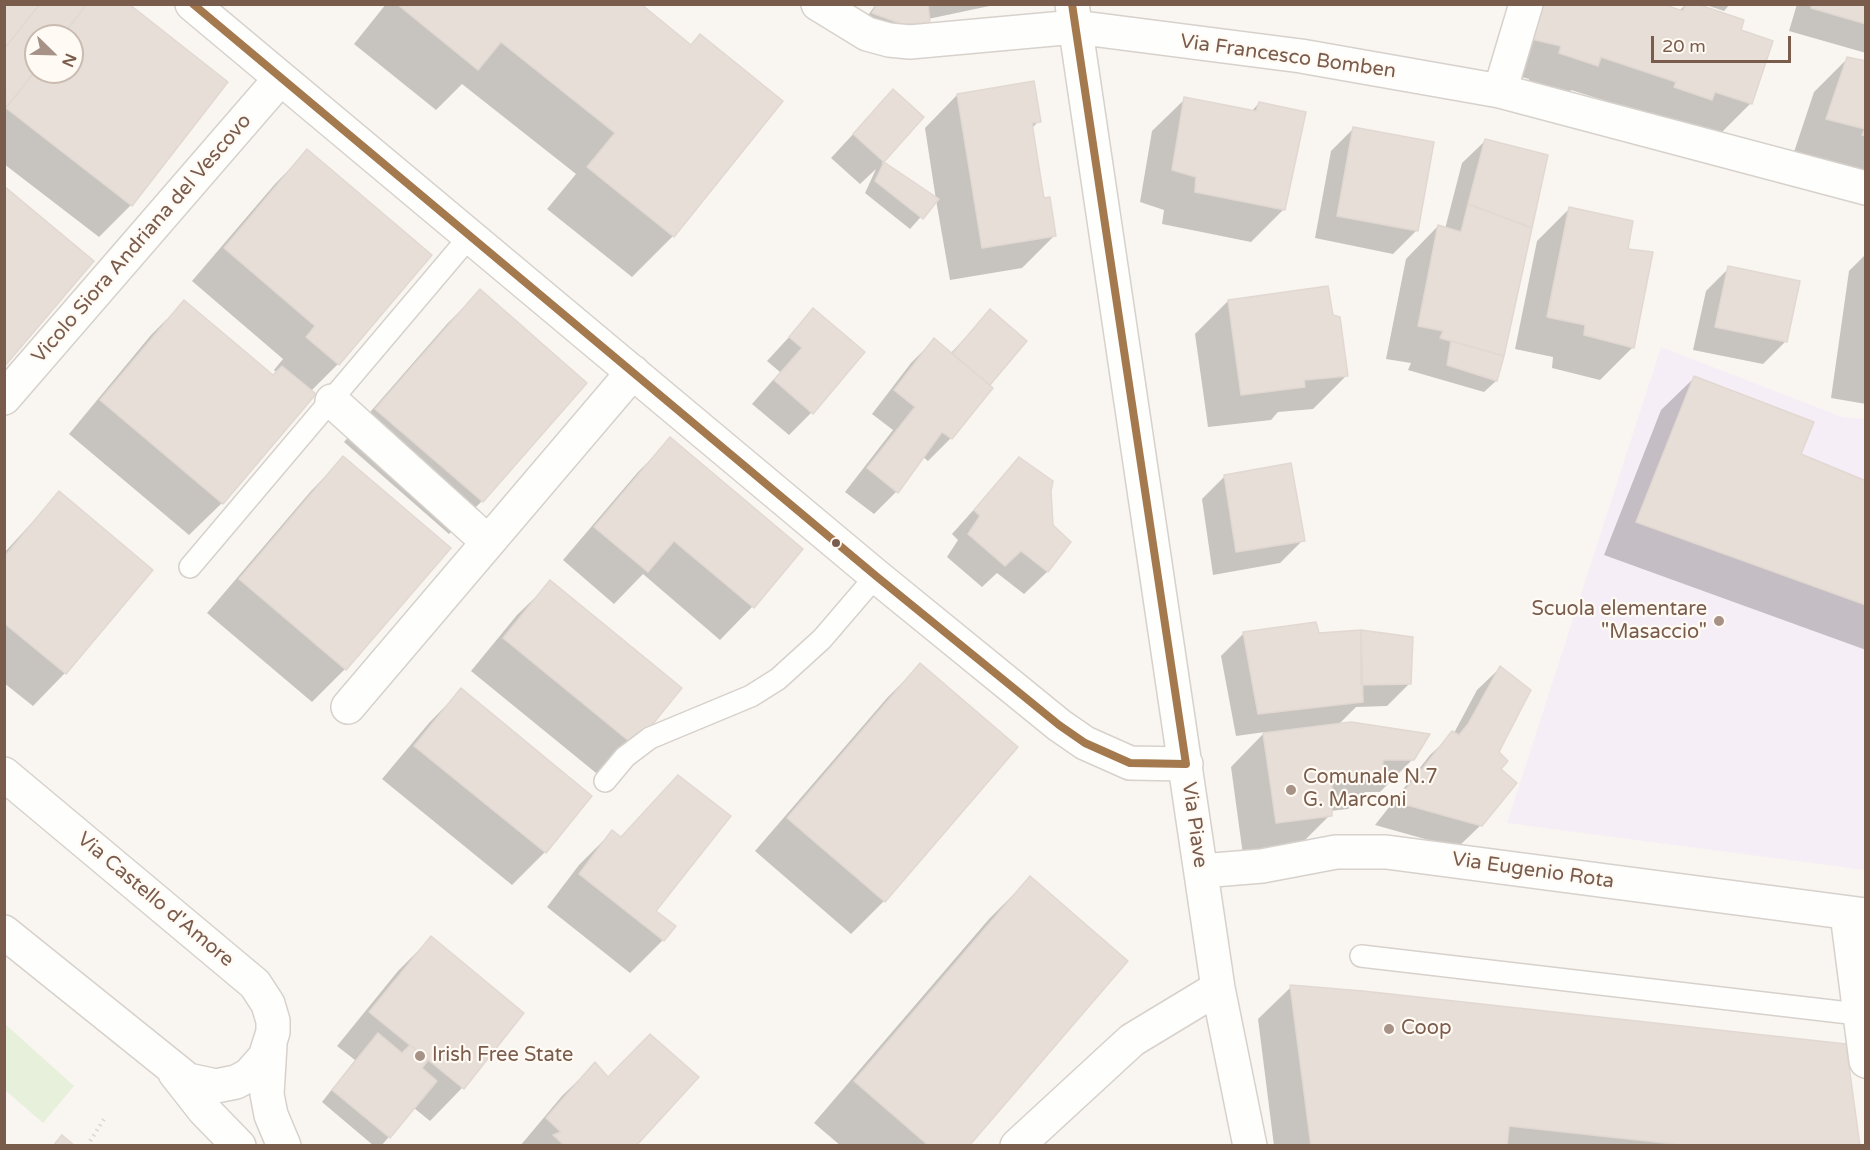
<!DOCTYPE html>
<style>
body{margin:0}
#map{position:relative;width:1870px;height:1150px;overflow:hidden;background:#f9f5f0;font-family:"Varela Round",sans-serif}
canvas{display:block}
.frame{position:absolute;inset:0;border:6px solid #7a5c4d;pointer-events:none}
.north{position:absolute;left:24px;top:24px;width:60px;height:60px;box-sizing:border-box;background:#fffaf3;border:2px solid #cabbb1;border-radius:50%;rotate:113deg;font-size:16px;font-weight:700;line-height:24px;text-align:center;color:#7a5c4d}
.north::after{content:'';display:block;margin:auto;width:21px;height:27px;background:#a69286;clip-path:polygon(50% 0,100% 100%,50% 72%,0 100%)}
.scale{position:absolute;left:1651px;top:36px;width:140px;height:27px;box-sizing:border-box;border:3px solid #7a5c4d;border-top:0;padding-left:8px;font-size:18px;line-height:21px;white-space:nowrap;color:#7a5c4d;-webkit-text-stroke:4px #fffaf3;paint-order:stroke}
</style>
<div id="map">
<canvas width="1870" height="1150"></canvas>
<div class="frame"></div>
<div class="north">N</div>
<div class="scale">20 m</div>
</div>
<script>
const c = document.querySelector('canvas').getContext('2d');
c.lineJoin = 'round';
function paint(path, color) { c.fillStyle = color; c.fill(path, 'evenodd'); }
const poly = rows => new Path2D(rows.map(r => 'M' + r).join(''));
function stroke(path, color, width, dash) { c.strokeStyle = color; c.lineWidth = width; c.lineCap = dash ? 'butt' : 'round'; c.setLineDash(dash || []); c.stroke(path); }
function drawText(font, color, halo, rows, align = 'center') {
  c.font = font + ' "Varela Round",sans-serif'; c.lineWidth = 4.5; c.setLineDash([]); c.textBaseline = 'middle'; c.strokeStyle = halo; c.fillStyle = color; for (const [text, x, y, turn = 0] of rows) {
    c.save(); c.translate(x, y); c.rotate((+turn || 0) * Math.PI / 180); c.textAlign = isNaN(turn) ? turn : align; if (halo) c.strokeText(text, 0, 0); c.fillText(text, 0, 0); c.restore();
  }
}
const education = poly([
 [1661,347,1842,417,1865,419,1865,870,1507,823]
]);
const green = poly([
 [5,1024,74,1086,43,1123,5,1090]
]);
const shadow = poly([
 [4,4,126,4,131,205,99,237,4,164],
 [36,36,72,36,72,72,36,72],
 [386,4,639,4,690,46,781,102,673,236,632,277,547,209,576,174,462,84,436,110,354,44],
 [876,4,999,4,928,19,929,22,917,34,862,24],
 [1513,4,1679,11,1686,4,1692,4,1739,31,1751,103,1718,136,1571,90,1564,98,1527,85,1529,79,1491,69],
 [1703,4,1730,4,1724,11],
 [1797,4,1866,4,1866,53,1789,31],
 [1847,59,1866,63,1866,177,1831,168,1833,162,1794,152,1814,92],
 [893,91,922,117,882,163,936,200,925,128,957,95,1039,121,1031,129,1042,200,1055,235,1022,268,950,280,936,200,910,229,865,193,876,169,860,184,831,158],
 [1185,99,1251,112,1259,103,1284,209,1251,242,1162,224,1164,210,1140,202,1152,131],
 [1354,128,1433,144,1416,231,1393,254,1315,238,1331,151],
 [1485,141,1496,381,1484,392,1408,370,1411,363,1386,359,1406,259,1438,226,1445,229,1462,163],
 [307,151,430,255,338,364,310,392,222,503,189,535,69,434,151,335,184,302,273,377,277,373,274,370,283,359,192,281,275,184],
 [1570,208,1626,251,1633,347,1600,380,1552,368,1553,357,1515,349,1537,241],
 [1866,254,1866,404,1831,398,1849,271],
 [1729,268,1786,341,1763,364,1693,350,1706,291],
 [480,291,585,384,482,501,449,534,344,442,447,324],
 [1228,301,1346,376,1313,409,1278,412,1271,420,1208,427,1195,334],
 [814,310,811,413,789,435,752,404,780,372,767,361],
 [990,311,1025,341,988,385,951,438,928,461,922,456,896,492,874,514,845,492,893,430,872,414,911,363,934,340,950,354],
 [1694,378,1799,455,1866,483,1866,650,1604,555,1661,410],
 [671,439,801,549,752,607,720,640,643,574,614,604,563,560,638,472],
 [343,458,449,548,345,669,312,702,207,613,311,491],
 [1019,459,1049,490,1052,526,1069,542,1047,572,1024,594,997,573,982,587,947,557,958,540,952,534],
 [1225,476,1303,540,1280,563,1213,575,1202,499],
 [59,493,65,673,33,706,4,683,4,553],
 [550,583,633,745,601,777,471,671,517,615],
 [1244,633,1317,635,1410,683,1387,706,1356,707,1338,725,1413,759,1380,792,1365,792,1348,809,1330,811,1330,815,1297,848,1243,855,1231,767,1265,732,1236,736,1221,656],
 [920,665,1016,747,884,901,851,934,755,851,887,698],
 [1500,668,1498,770,1481,825,1457,848,1375,825,1430,755,1454,733,1477,690],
 [461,690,590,796,545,852,512,885,382,779,429,723],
 [679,777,654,911,663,940,630,973,547,907,579,865,612,832,620,838],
 [1030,878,967,1146,841,1146,814,1123,989,919],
 [431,938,522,1013,462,1088,430,1121,414,1108,381,1146,374,1146,322,1102,355,1060,337,1046,398,971],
 [1291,987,1858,1146,1274,1146,1258,1019],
 [595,1064,634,1146,520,1146,562,1096]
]);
const building = poly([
 [4,4,40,4,4,49,4,4],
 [40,4,87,4,62,36,36,36,36,70,6,108,4,49,40,4],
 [87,4,129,4,228,82,132,206,6,108,36,70,72,72,72,36,62,36,87,4],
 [397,4,641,4,691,45,700,34,783,101,674,237,587,167,615,133,501,42,478,70,397,4],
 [877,4,928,4,930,23,902,24,872,13,877,4],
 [1534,4,1662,4,1683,11,1686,4,1697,4,1744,20,1741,30,1773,41,1752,104,1715,92,1712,100,1674,87,1676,82,1601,57,1598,66,1559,53,1561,46,1523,37,1534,4],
 [1812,4,1866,4,1866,24,1811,8,1812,4],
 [1847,57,1866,61,1866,136,1862,135,1865,129,1826,119,1847,57],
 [1034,81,1041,122,1032,123,1044,198,1050,197,1056,236,982,248,957,94,1034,81],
 [893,89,924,117,884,162,853,134,893,89],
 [1184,97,1256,111,1259,102,1306,112,1285,210,1195,192,1196,177,1172,170,1184,97],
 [1353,127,1434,142,1418,231,1337,216,1353,127],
 [1485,139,1548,155,1532,228,1468,204,1485,139],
 [307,149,432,255,339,365,306,337,315,326,224,248,307,149],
 [884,162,939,199,923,219,875,181,884,162],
 [4,186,94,261,4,367,4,186],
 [1468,204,1532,228,1504,356,1440,338,1443,331,1418,326,1438,225,1461,232,1468,204],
 [1569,207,1633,221,1628,249,1653,252,1634,348,1584,335,1585,325,1547,317,1569,207],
 [1728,266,1800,281,1787,342,1715,327,1728,266],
 [1328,286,1333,315,1340,317,1348,376,1304,380,1305,387,1241,395,1228,300,1328,286],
 [480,289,587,383,483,502,375,409,480,289],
 [184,300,273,375,282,366,316,394,223,504,100,400,184,300],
 [813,308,865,352,813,414,774,380,802,348,789,337,813,308],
 [990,309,1027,341,990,385,952,354,990,309],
 [934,338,993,388,952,439,942,432,898,493,867,468,915,407,894,390,934,338],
 [1451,341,1504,356,1497,381,1447,365,1451,341],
 [1694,376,1814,422,1801,454,1866,481,1866,605,1636,522,1694,376],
 [670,437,803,549,754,608,674,541,648,572,594,527,670,437],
 [343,456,451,548,346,670,239,579,343,456],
 [1019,457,1053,481,1051,491,1053,525,1071,542,1048,572,1021,551,1005,566,968,534,980,516,974,510,1019,457],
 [1291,463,1305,541,1236,552,1224,475,1291,463],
 [59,491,153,570,66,674,4,623,4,557,59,491],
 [550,580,682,688,635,746,503,638,550,580],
 [1316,622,1319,633,1361,630,1363,702,1258,714,1243,632,1316,622],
 [1361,630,1413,637,1411,684,1361,685,1361,630],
 [920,663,1018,747,885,902,787,818,920,663],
 [1500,666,1531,690,1499,752,1508,761,1501,769,1517,783,1482,826,1396,802,1452,731,1459,735,1468,724,1500,666],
 [461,688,592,796,546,853,414,746,461,688],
 [1351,722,1430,734,1414,760,1383,760,1382,777,1332,782,1332,816,1276,823,1263,733,1351,722],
 [678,775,731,816,656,911,676,926,664,941,579,874,612,830,621,837,678,775],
 [1030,876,1128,961,969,1146,929,1146,854,1081,1030,876],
 [431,936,524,1013,464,1089,369,1012,431,936],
 [1290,985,1363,991,1846,1044,1860,1146,1693,1146,1509,1126,1507,1146,1311,1146,1290,985],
 [378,1033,402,1053,410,1045,428,1060,422,1068,437,1081,390,1138,332,1090,378,1033],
 [650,1034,699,1077,636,1146,565,1146,553,1135,561,1132,546,1118,595,1062,608,1077,650,1034],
 [62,1135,75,1146,53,1146,62,1135]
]);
const path = poly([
 [87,1146,106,1116]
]);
const service = poly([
 [190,567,470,236],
 [605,781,625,757,650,738,751,696,778,679,822,639,876,576],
 [1361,956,1866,1015]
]);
const minor = poly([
 [192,4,876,576,1059,725,1085,743,1130,763,1186,764],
 [818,4,867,34,889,40,910,42,1075,27,1301,56,1500,91,1866,188],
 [1072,4,1218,988,1250,1146],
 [1500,91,1526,4],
 [4,398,280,79],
 [332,401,488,542],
 [348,707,633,372],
 [4,774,255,984,268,1004,273,1021,273,1032,265,1057,249,1075,236,1082,216,1086,188,1080,4,932],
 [1201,871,1262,866,1336,852,1386,852,1866,915],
 [1847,914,1866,1061],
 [270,1045,267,1094,271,1115,284,1146],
 [175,1073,204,1110,239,1146],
 [1017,1146,1132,1040,1218,988]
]);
const bus1 = poly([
 [193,4,876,576,1059,725,1085,743,1130,763,1186,764,1072,4]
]);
const markers = [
 [836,543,5,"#7a5c4d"],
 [1719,621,6,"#a69286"],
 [1291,790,6,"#a69286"],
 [1389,1029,6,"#a69286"],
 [420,1056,6,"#a69286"]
];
const streetNames = [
 ["Via Francesco Bomben",1288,57,8],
 ["Vicolo Siora Andriana del Vescovo",142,239,-49],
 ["Via Piave",1194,825,82],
 ["Via Eugenio Rota",1533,871,8],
 ["Via Castello d'Amore",155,900,40]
];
const poiNames = [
 ["Scuola elementare",1707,610,"right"],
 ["\"Masaccio\"",1707,633,"right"],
 ["Comunale N.7",1303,778],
 ["G. Marconi",1303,801],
 ["Coop",1401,1029],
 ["Irish Free State",432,1056]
];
paint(education, '#f6eef6');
paint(green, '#e7f0db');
paint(shadow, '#0003');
paint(building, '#e6ded7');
stroke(building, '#e2d8d2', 1.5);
stroke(service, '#d7d1cb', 24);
stroke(minor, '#d7d1cb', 36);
stroke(path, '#dcd5d0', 4, [1.5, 4.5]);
stroke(service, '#fefefd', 21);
stroke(minor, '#fefefd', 33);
stroke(bus1, '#a4794e', 8);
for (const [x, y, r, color] of markers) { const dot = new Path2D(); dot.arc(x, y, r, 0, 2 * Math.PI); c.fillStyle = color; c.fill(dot); stroke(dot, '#fffaf3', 2); }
drawText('20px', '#7a5c4d', '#fffaf3', streetNames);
drawText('20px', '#7a5c4d', '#fffaf3', poiNames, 'left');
</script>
